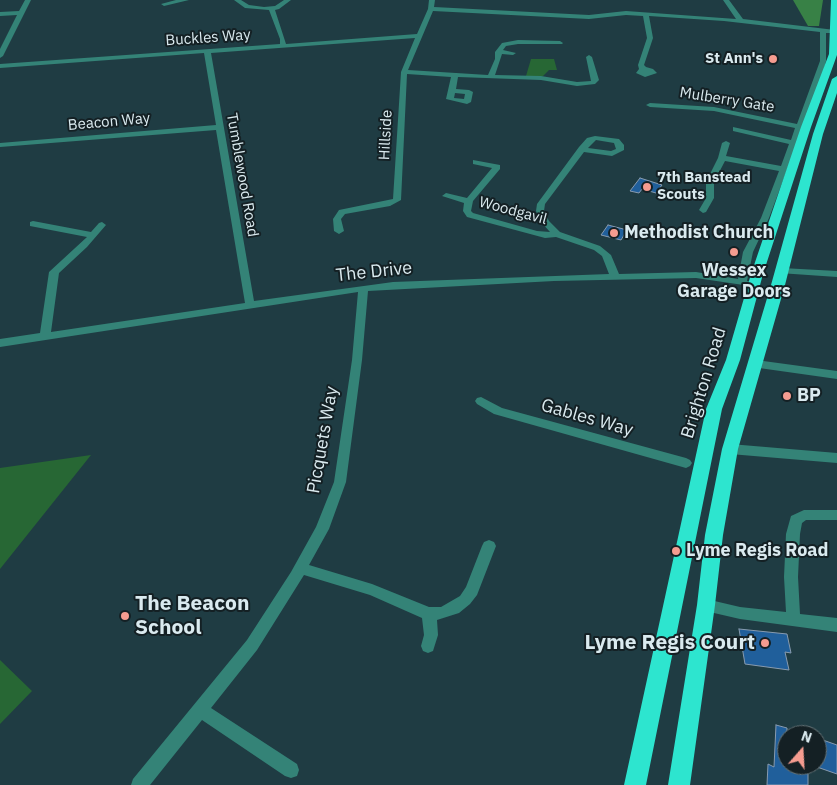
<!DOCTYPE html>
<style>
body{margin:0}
#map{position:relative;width:837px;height:785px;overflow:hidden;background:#1f3c43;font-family:"IBM Plex Sans",sans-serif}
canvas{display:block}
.north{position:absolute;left:777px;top:725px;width:50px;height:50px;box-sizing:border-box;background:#142024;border:1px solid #637175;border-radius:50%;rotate:19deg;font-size:14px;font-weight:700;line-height:20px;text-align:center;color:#daeaef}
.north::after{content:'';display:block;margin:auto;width:18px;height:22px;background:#f59c90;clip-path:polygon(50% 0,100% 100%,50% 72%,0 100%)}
</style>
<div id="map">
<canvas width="837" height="785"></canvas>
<div class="north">N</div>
</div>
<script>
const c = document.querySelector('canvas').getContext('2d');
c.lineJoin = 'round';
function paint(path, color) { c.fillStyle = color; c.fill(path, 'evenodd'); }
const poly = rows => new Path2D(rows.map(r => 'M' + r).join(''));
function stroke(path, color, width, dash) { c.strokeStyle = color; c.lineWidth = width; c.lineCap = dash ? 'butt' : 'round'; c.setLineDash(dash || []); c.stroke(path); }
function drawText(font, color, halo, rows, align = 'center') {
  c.font = font + ' "IBM Plex Sans",sans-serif'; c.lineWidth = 4; c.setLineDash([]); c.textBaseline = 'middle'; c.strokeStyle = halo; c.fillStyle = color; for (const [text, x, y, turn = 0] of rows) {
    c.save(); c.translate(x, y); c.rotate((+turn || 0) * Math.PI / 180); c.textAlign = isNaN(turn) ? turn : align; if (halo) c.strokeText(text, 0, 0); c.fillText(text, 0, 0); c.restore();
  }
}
const green = poly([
 [531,59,554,59,557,70,549,70,543,76,526,76],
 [91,455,0,569,0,468],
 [0,660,32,691,0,724]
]);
const forest = poly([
 [793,0,823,0,819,26,808,26]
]);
const building = poly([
 [640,178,662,185,656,193,642,189,639,193,630,191,640,178],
 [608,225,627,230,621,240,601,235,608,225],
 [739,629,787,634,791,653,785,652,789,670,745,664,739,629],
 [776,725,787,728,787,765,808,765,808,785,767,785,768,764,774,767,776,725],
 [817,738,837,745,837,774,817,767,817,738]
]);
const minor = poly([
 [25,0,31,0,3,56,0,58,0,49,17,15,0,16,0,12,19,11,25,0],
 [176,0,189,0,164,6,161,4,176,0],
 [234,0,241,0,249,5,264,7,275,6,284,0,291,0,279,9,275,10,286,44,417,34,428,9,429,0,435,0,434,7,589,15,626,11,736,19,723,0,729,0,743,19,835,30,837,31,837,33,826,33,826,61,823,73,769,218,753,252,747,281,757,283,759,285,757,287,696,278,554,281,368,291,362,360,346,482,329,529,309,565,372,584,429,607,441,607,460,596,466,587,482,546,484,542,489,540,494,542,496,546,477,595,470,604,459,613,437,620,438,635,433,651,428,653,423,651,421,646,424,635,422,618,370,595,304,575,257,650,211,708,297,764,299,770,297,776,291,778,285,776,202,720,150,785,131,785,133,779,247,640,291,572,316,527,334,482,352,360,358,292,0,347,0,339,40,333,49,272,87,237,30,226,30,222,33,221,91,232,99,223,102,222,106,225,87,247,59,273,51,332,245,303,216,130,0,147,0,143,216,125,204,53,0,68,0,64,280,44,280,39,269,10,245,8,234,0],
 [433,11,589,19,626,15,643,16,647,38,638,65,639,69,636,73,645,77,657,73,653,69,646,67,644,65,653,38,649,16,724,21,820,32,820,61,797,124,714,107,650,103,646,105,650,107,714,111,795,128,791,140,733,127,733,131,789,144,781,166,726,156,730,143,726,141,722,143,718,158,706,182,706,198,699,210,703,213,706,212,714,198,714,182,725,161,779,171,761,218,743,252,738,279,696,272,619,274,611,255,600,246,560,232,549,221,544,211,545,204,584,152,612,156,624,150,624,145,619,139,595,136,587,138,579,147,537,204,536,211,541,222,550,232,537,231,473,213,471,211,473,201,500,169,500,165,473,160,473,164,492,168,467,198,446,193,442,196,464,203,463,211,467,217,545,238,556,237,594,250,602,256,609,274,393,282,254,301,211,53,415,38,401,72,393,199,339,210,333,219,334,231,339,234,344,231,341,219,345,214,390,206,401,200,407,74,451,77,446,99,467,104,471,102,473,92,469,90,456,89,458,77,541,80,577,86,595,84,599,80,592,57,589,55,586,57,591,81,577,82,541,76,495,75,502,54,513,55,516,53,503,50,506,46,518,44,562,44,563,43,560,41,518,40,502,43,495,52,495,59,488,75,408,70,433,11],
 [455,93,465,94,464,99,454,98,455,93],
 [596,140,614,143,616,149,611,151,588,148,596,140],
 [782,268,837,271,837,277,779,273,777,271,779,269,782,268],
 [756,360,837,371,837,379,752,367,751,364,752,361,756,360],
 [481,397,502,408,686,458,690,460,692,463,690,466,686,468,494,414,477,404,475,401,477,398,481,397],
 [730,444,837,453,837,463,730,454,726,452,724,449,726,446,730,444],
 [804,510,837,510,837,520,806,520,802,523,800,534,798,577,800,614,837,618,837,632,740,619,701,610,699,605,701,600,706,599,740,607,786,612,784,577,786,534,791,516,804,510]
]);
const highway = poly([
 [831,0,837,0,837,55,811,127,763,274,740,360,722,409,646,785,624,785,706,409,726,360,751,274,801,127,829,54,831,0],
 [837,76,837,93,823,134,785,285,738,449,723,535,715,605,690,785,668,785,697,605,705,535,722,449,771,285,813,134,832,79,837,76]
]);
const markers = [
 [773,59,5,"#f59c90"],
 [647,187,5,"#f59c90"],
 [614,233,5,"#f59c90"],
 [734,252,5,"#f59c90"],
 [787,396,5,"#f59c90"],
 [676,551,5,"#f59c90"],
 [125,616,5,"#f59c90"],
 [765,643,5,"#f59c90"]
];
const farStreetnames = [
 ["Buckles Way",208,38,-4],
 ["Mulberry Gate",727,100,9],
 ["Beacon Way",109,122,-5],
 ["Hillside",386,135,-87],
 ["Tumblewood Road",242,175,80],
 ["Woodgavil",513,211,15]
];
const farPoinames = [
 ["St Ann's",763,59],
 ["7th Banstead",657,178,"left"],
 ["Scouts",657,195,"left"]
];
const poiNames = [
 ["Methodist Church",624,233],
 ["Wessex",734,271,"center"],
 ["Garage Doors",734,292,"center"],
 ["BP",797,396],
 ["Lyme Regis Road",686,551]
];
const streetNames = [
 ["The Drive",374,272,-6],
 ["Brighton Road",704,383,-73],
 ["Gables Way",587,418,16],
 ["Picquets Way",323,440,-80]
];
const nearPoinames = [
 ["The Beacon",135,604],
 ["School",135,628],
 ["Lyme Regis Court",755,643,"right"]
];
paint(green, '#276734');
paint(forest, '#388146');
paint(building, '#205f9b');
stroke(building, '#889baf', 1);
paint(minor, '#348377');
paint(highway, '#2de5cf');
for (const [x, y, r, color] of markers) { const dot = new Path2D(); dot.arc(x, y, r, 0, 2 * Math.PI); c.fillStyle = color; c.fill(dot); stroke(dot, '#142024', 2); }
drawText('15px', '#daeaef', '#142024', farStreetnames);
drawText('bold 15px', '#daeaef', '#142024', farPoinames, 'right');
drawText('bold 18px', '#daeaef', '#142024', poiNames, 'left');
drawText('18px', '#daeaef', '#142024', streetNames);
drawText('bold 21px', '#daeaef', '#142024', nearPoinames, 'left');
</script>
